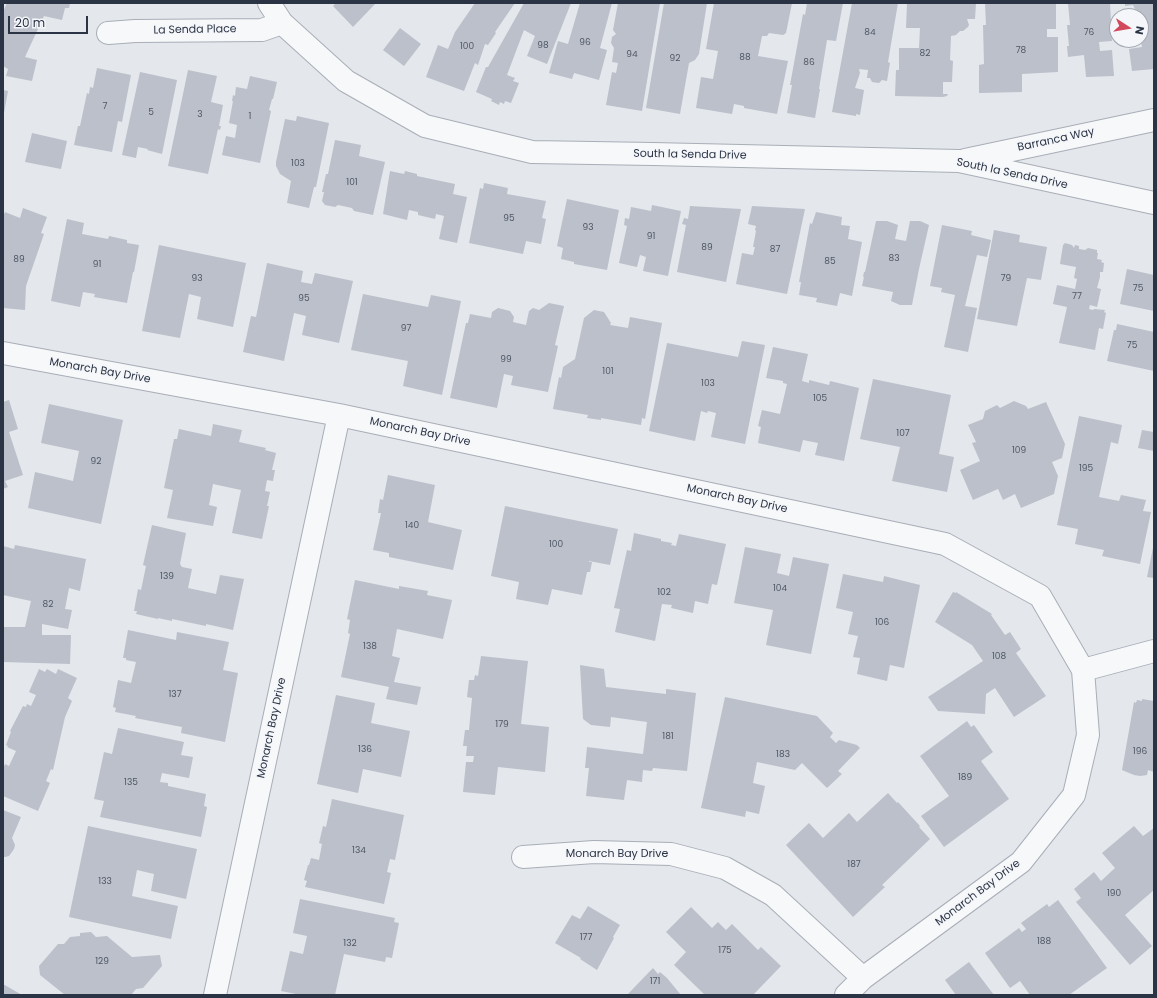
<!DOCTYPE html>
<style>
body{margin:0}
#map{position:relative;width:1157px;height:998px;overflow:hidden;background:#e4e7ec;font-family:Poppins,sans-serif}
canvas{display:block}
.frame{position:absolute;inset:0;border:4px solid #2b3445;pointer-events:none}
.north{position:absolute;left:1109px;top:8px;width:40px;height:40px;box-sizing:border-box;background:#f4f6f9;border:1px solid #a4a8b1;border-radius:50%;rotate:102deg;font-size:11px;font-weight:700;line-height:16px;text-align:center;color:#2b3445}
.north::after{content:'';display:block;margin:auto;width:14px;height:18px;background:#d1495b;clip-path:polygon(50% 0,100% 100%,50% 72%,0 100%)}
.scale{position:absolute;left:8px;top:16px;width:80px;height:18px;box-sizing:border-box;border:2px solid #2b3445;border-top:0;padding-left:5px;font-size:12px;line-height:14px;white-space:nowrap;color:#2b3445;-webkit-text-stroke:3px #f4f6f9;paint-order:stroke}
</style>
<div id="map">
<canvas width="1157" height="998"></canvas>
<div class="frame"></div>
<div class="north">N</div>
<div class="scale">20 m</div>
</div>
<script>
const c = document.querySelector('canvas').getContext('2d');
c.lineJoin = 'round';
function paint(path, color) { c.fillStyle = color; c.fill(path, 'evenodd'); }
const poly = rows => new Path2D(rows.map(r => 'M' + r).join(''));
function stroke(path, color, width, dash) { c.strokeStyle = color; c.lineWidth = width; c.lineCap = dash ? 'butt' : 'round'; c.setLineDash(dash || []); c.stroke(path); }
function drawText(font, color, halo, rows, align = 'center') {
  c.font = font + ' Poppins,sans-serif'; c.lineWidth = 3; c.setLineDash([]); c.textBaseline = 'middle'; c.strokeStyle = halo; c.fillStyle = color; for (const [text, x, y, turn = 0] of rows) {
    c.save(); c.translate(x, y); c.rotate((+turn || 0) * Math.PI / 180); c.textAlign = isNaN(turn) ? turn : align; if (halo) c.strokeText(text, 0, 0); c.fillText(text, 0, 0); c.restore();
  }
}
const building = poly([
 [7,3,70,3,69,8,65,8,62,20,44,16,25,57,37,60,32,81,6,76,8,69,3,66,3,12],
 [336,3,376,3,353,27,333,6],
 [475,3,515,3,495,32,496,33,488,45,485,44,478,65,475,63,464,91,426,77,438,45,448,49,455,32],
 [524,3,571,3,547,64,527,56,535,36,524,30,507,75,515,78,513,81,519,83,511,103,505,101,504,104,500,102,499,105,491,101,492,99,476,92,486,67,488,67],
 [580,3,612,3,600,48,607,50,599,80,574,73,572,79,549,73,558,41,568,44],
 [618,3,660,3,642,111,606,105,612,72,616,73,618,63,612,62,614,48,611,43,612,37,616,34,613,30],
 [664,3,707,3,699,54,695,60,689,63,680,114,646,108],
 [714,3,792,3,786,33,783,35,769,33,767,36,762,36,758,56,788,61,777,114,744,108,744,106,734,104,732,114,696,108,701,77,713,79,718,51,706,49],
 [807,3,843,3,836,41,827,40,819,89,820,89,815,118,787,113,792,85,790,85,803,14,805,15],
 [852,3,898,3,888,62,890,63,887,81,882,80,879,83,872,82,870,78,867,78,868,70,859,69,860,73,855,88,864,90,860,115,856,114,856,116,832,112],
 [907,3,976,3,975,19,967,19,969,25,968,27,963,31,960,31,956,35,951,36,950,60,953,61,952,82,943,82,943,94,948,94,947,96,943,97,895,96,896,70,899,70,899,48,919,48,920,28,906,28],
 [985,3,1056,3,1056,29,1047,29,1047,37,1058,37,1058,72,1022,74,1022,92,979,93,979,65,984,64,983,25,986,25],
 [1068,3,1110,3,1112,41,1099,42,1100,51,1112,50,1114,76,1086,77,1084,55,1068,57,1067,46,1069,46,1067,25,1070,25],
 [1125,3,1154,3,1154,69,1132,71,1129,49,1142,47,1141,42,1144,42,1139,11,1135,9,1133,5,1125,6],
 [400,28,421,44,404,66,383,50],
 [97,68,131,75,122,122,118,121,112,152,74,145,78,126,80,126,87,93,89,94,90,87,93,88],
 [188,70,217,76,211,102,223,105,219,126,221,126,220,130,218,129,208,174,168,166],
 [140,72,177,80,162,154,147,150,148,149,138,147,136,158,122,155],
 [250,76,277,82,273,99,272,99,269,110,271,111,260,163,222,155,226,136,235,138,237,125,229,123,233,101,232,101,233,95,235,96,236,87,247,89],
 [3,90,8,91,4,113,3,113],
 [297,116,329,123,316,187,314,187,309,208,287,203,291,181,280,174,276,166,276,162,285,119,296,121],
 [32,133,67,141,61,169,25,162],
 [335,140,361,145,359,156,385,162,373,215,354,211,352,208,338,205,335,207,325,205,322,201,324,192,322,192,326,174,328,174],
 [390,171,404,174,405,171,417,174,417,176,455,184,453,194,467,197,457,243,439,239,444,216,436,214,435,219,418,215,418,212,409,210,407,220,383,214],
 [484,183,508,188,507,194,546,201,542,218,546,219,541,244,526,241,523,254,469,243,480,188,483,189],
 [567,199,619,210,607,270,574,264,574,262,561,259,563,248,557,246],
 [652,205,681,211,668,276,643,271,646,257,640,255,637,267,619,263,627,226,624,225,625,218,629,219,631,207,651,211],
 [690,206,741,209,726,282,677,272,686,225,682,224,684,218,688,219],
 [752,206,805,209,787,294,736,284,742,253,753,255,755,247,753,247,756,231,755,230,756,226,748,224],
 [23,208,47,217,41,233,44,234,26,286,25,310,3,308,3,217,5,212,20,218],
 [816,212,842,217,841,225,850,226,848,239,862,242,852,296,840,293,837,306,816,302,817,298,799,295,801,282,799,282,810,223,812,224],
 [67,219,84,223,82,234,108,239,109,236,127,240,127,243,139,245,134,272,133,272,127,303,94,297,95,294,83,292,80,307,51,301],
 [876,221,887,221,898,225,895,239,906,241,910,221,920,221,929,225,919,269,912,305,900,305,891,301,893,292,862,286,864,277,863,277,864,272,865,272],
 [942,225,972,231,971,235,991,240,987,257,977,255,965,306,977,308,968,352,944,347,955,295,941,292,942,288,930,286],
 [994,230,1020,235,1019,242,1047,247,1041,280,1027,278,1017,326,977,319],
 [1065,243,1072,245,1074,248,1075,245,1079,246,1079,249,1085,250,1088,248,1097,250,1097,253,1098,253,1097,259,1102,260,1101,262,1104,263,1103,272,1100,272,1100,277,1097,288,1101,289,1097,307,1090,305,1089,309,1093,310,1094,309,1105,310,1104,312,1106,313,1103,329,1099,328,1095,350,1059,343,1067,307,1053,304,1057,285,1075,289,1077,279,1074,278,1076,267,1060,264,1063,245],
 [159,245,246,263,233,327,197,319,201,297,189,294,180,338,142,331],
 [267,263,303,271,301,282,312,284,315,273,353,281,339,343,302,335,306,316,294,313,284,361,243,352,251,316,256,317],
 [1127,269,1154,275,1154,311,1120,304],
 [363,294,428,307,431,295,461,301,442,395,403,386,408,361,351,350],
 [549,303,564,306,555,345,558,346,548,392,511,385,513,376,504,374,497,408,450,398,466,323,468,323,470,314,491,318,492,312,498,308,510,311,514,317,513,322,526,325,529,311,533,308,539,310],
 [594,310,604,312,611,323,610,325,628,328,630,317,662,323,645,419,642,418,641,425,601,418,601,420,587,418,588,415,553,409,559,377,561,378,563,367,575,359,584,318],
 [1117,324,1154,332,1154,371,1107,361,1114,330,1116,330],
 [742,341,765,345,745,444,711,437,716,413,708,411,707,413,701,411,695,441,649,431,667,343,738,357],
 [773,347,808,354,802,381,809,383,809,380,829,385,830,381,859,388,844,461,815,455,818,443,803,440,800,452,758,443,761,427,758,426,762,410,780,414,787,384,783,383,783,381,766,378],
 [873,379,951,395,939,454,954,457,947,492,892,481,900,447,860,439],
 [9,400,18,429,9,432,23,475,5,481,8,487,3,489,3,402],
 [1014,401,1026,406,1028,409,1046,402,1065,444,1062,458,1052,462,1058,476,1054,494,1021,508,1015,494,1003,500,998,489,973,500,960,470,980,461,972,443,976,442,968,425,983,419,985,411,997,405,1000,408],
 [49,404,123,420,101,524,28,508,35,472,73,481,79,451,41,443],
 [1079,416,1122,425,1118,444,1111,442,1099,497,1119,501,1121,495,1146,500,1143,511,1151,512,1140,564,1102,556,1104,550,1075,544,1078,529,1057,525],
 [213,424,242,430,239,442,266,448,265,450,276,453,272,470,275,470,273,481,267,480,265,491,270,492,267,506,269,506,262,539,232,533,241,490,213,484,209,505,217,507,213,526,167,518,173,490,164,488,174,439,177,439,179,429,211,436],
 [1142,430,1154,432,1154,451,1138,448],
 [388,475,435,485,428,522,462,530,453,570,389,557,389,553,373,550,381,513,378,513,380,499,383,500],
 [505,506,618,529,610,565,589,561,589,562,592,562,590,572,587,572,582,595,552,589,548,605,516,599,519,582,491,576],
 [152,525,186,533,180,564,182,567,192,569,188,588,216,594,220,575,244,579,233,630,206,624,206,626,172,619,172,621,158,618,158,619,136,614,137,611,134,611,138,589,141,590,146,566,143,565],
 [634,533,661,539,661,541,672,543,671,545,676,546,679,534,726,544,717,585,712,584,708,604,695,601,693,613,671,608,672,605,662,604,655,641,615,632,620,609,614,608,627,550,631,551],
 [15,545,86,559,80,591,69,588,65,609,72,610,68,629,42,624,42,635,71,635,70,664,3,662,3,627,25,627,31,601,3,595,3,546,14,549],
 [745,547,781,554,777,573,789,576,793,557,829,564,811,654,766,645,773,610,734,603],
 [1153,548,1154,548,1154,578,1147,577],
 [843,574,883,582,884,576,920,585,904,668,890,665,887,681,857,674,860,658,853,657,858,636,848,634,853,612,836,608],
 [355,580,399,589,399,586,428,591,427,595,452,600,443,639,397,629,392,656,400,658,394,682,421,687,417,705,386,699,389,687,341,677,350,634,348,633,350,620,347,619],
 [953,592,956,593,956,592,992,614,991,615,1005,635,1010,632,1021,649,1016,653,1046,696,1014,717,995,688,986,694,985,714,938,711,928,697,983,661,972,645,935,622],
 [128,630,176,640,177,632,229,642,223,670,238,673,225,742,181,733,182,727,135,718,136,716,115,712,116,708,113,707,118,680,131,683,136,662,126,660,126,658,123,658],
 [481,656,528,661,521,724,549,727,545,772,498,767,495,795,463,792,466,762,473,762,474,756,466,756,467,746,463,746,465,730,469,730,472,698,467,697,469,680,474,680,475,675,478,676],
 [580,665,604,669,606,687,666,694,666,689,696,693,687,771,653,768,652,771,643,770,642,782,627,780,624,800,586,796,589,768,585,768,587,747,643,754,647,722,611,717,610,727,591,725,583,719],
 [39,669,45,672,47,669,56,674,58,669,77,678,68,698,72,701,65,717,53,770,51,769,46,781,50,783,38,811,3,796,3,769,5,764,9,766,16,751,7,747,8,746,6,745,11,732,10,731,23,706,26,707,27,704,31,706,36,695,29,692],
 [336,695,375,703,371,723,410,731,401,777,363,769,358,793,317,784],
 [725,697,817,716,833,733,830,737,836,743,839,740,857,745,860,748,838,771,842,774,827,788,802,763,795,770,757,762,753,783,765,786,759,814,746,811,745,817,701,808],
 [1142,699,1154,701,1154,772,1148,770,1147,775,1140,776,1134,775,1122,770,1134,702,1136,703,1137,700,1142,701],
 [967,721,971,727,974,725,993,752,981,761,1009,799,944,847,921,816,949,796,920,756],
 [118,728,184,742,181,755,193,757,189,778,162,773,160,782,168,783,168,786,206,794,204,806,207,807,201,837,100,817,104,801,94,799,104,752,112,754],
 [888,793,897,803,898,802,920,826,919,827,930,839,882,885,885,887,853,917,786,845,809,823,823,838,849,813,857,822],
 [332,799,404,815,395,860,390,859,387,872,391,873,384,904,305,887,307,881,304,880,308,865,309,865,311,858,319,860,322,844,319,843,323,826,326,827],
 [3,810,21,817,12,838,15,845,14,849,9,856,5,857,3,857],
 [88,826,197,849,186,899,151,891,154,874,137,870,132,896,178,906,171,939,69,917],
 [1134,826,1143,836,1154,828,1154,890,1125,915,1152,946,1130,965,1076,902,1081,898,1074,889,1094,872,1101,881,1115,868,1102,853],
 [300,899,395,918,394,922,399,923,392,958,386,957,385,962,344,954,335,995,301,995,281,991,290,951,303,954,307,936,293,933],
 [1058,900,1107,968,1069,995,1030,995,1020,981,1010,988,985,953,1019,928,1022,932,1026,929,1021,923,1047,904,1049,907],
 [588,906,620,925,613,937,614,938,597,970,580,959,581,958,555,943,572,915,580,919],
 [691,907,712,928,718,922,726,930,732,924,758,950,761,947,781,966,753,995,705,995,674,965,686,952,666,932],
 [91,932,96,937,107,936,132,957,160,955,162,966,143,988,136,989,131,995,65,995,40,975,39,966,58,944,64,944,70,937,80,936,80,933],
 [969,962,994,995,956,995,945,980],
 [653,968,658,974,660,972,667,978,681,995,627,995],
 [3,984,22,995,3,995]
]);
const minor = poly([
 [269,3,282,23,346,81,425,126,532,152,653,154,959,161,1154,203],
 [108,33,135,31,262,30,282,23],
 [965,160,1154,120],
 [3,353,339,415,945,544,1040,596,1083,670],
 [523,857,594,852,671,854,725,868,773,895,863,978],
 [215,995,339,415],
 [846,995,863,978,1021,862,1074,795,1088,735,1083,670,1154,651]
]);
const numberNames = [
 ["84",870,33],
 ["76",1089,33],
 ["96",585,43],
 ["98",543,46],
 ["100",467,47],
 ["78",1021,51],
 ["82",925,54],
 ["94",632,55],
 ["88",745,58],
 ["92",675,59],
 ["86",809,63],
 ["7",105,107],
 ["5",151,113],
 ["3",200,115],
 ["1",250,117],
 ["103",298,164],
 ["101",352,183],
 ["95",509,219],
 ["93",588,228],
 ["91",651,237],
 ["89",707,248],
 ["87",775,250],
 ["83",894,259],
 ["89",19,260],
 ["85",830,262],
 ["91",97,265],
 ["93",197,279],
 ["79",1006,279],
 ["75",1138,289],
 ["77",1077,297],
 ["95",304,299],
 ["97",406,329],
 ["75",1132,346],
 ["99",506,360],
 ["101",608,372],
 ["103",708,384],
 ["105",820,399],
 ["107",903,434],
 ["109",1019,451],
 ["92",96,462],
 ["195",1086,469],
 ["140",412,526],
 ["100",556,545],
 ["139",167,577],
 ["104",780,589],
 ["102",664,593],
 ["82",48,605],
 ["106",882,623],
 ["138",370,647],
 ["108",999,657],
 ["137",175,695],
 ["179",502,725],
 ["181",668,737],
 ["136",365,750],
 ["196",1140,752],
 ["183",783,755],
 ["189",965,778],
 ["135",131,783],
 ["134",359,851],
 ["187",854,865],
 ["133",105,882],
 ["190",1114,894],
 ["177",586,938],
 ["188",1044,942],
 ["132",350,944],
 ["175",725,951],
 ["129",102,962],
 ["171",655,982]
];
const streetNames = [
 ["La Senda Place",195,30,-1],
 ["Barranca Way",1056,140,-12],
 ["South la Senda Drive",690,155,1],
 ["South la Senda Drive",1012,174,12],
 ["Monarch Bay Drive",100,371,10],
 ["Monarch Bay Drive",420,432,12],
 ["Monarch Bay Drive",737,499,12],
 ["Monarch Bay Drive",272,728,-78],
 ["Monarch Bay Drive",617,854],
 ["Monarch Bay Drive",978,893,-37]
];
paint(building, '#bbc0ca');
stroke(minor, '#a9aeb7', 24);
stroke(minor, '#f7f8fa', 22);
drawText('9px', '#4f5766', null, numberNames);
drawText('11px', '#2b3445', '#f4f6f9', streetNames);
</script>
